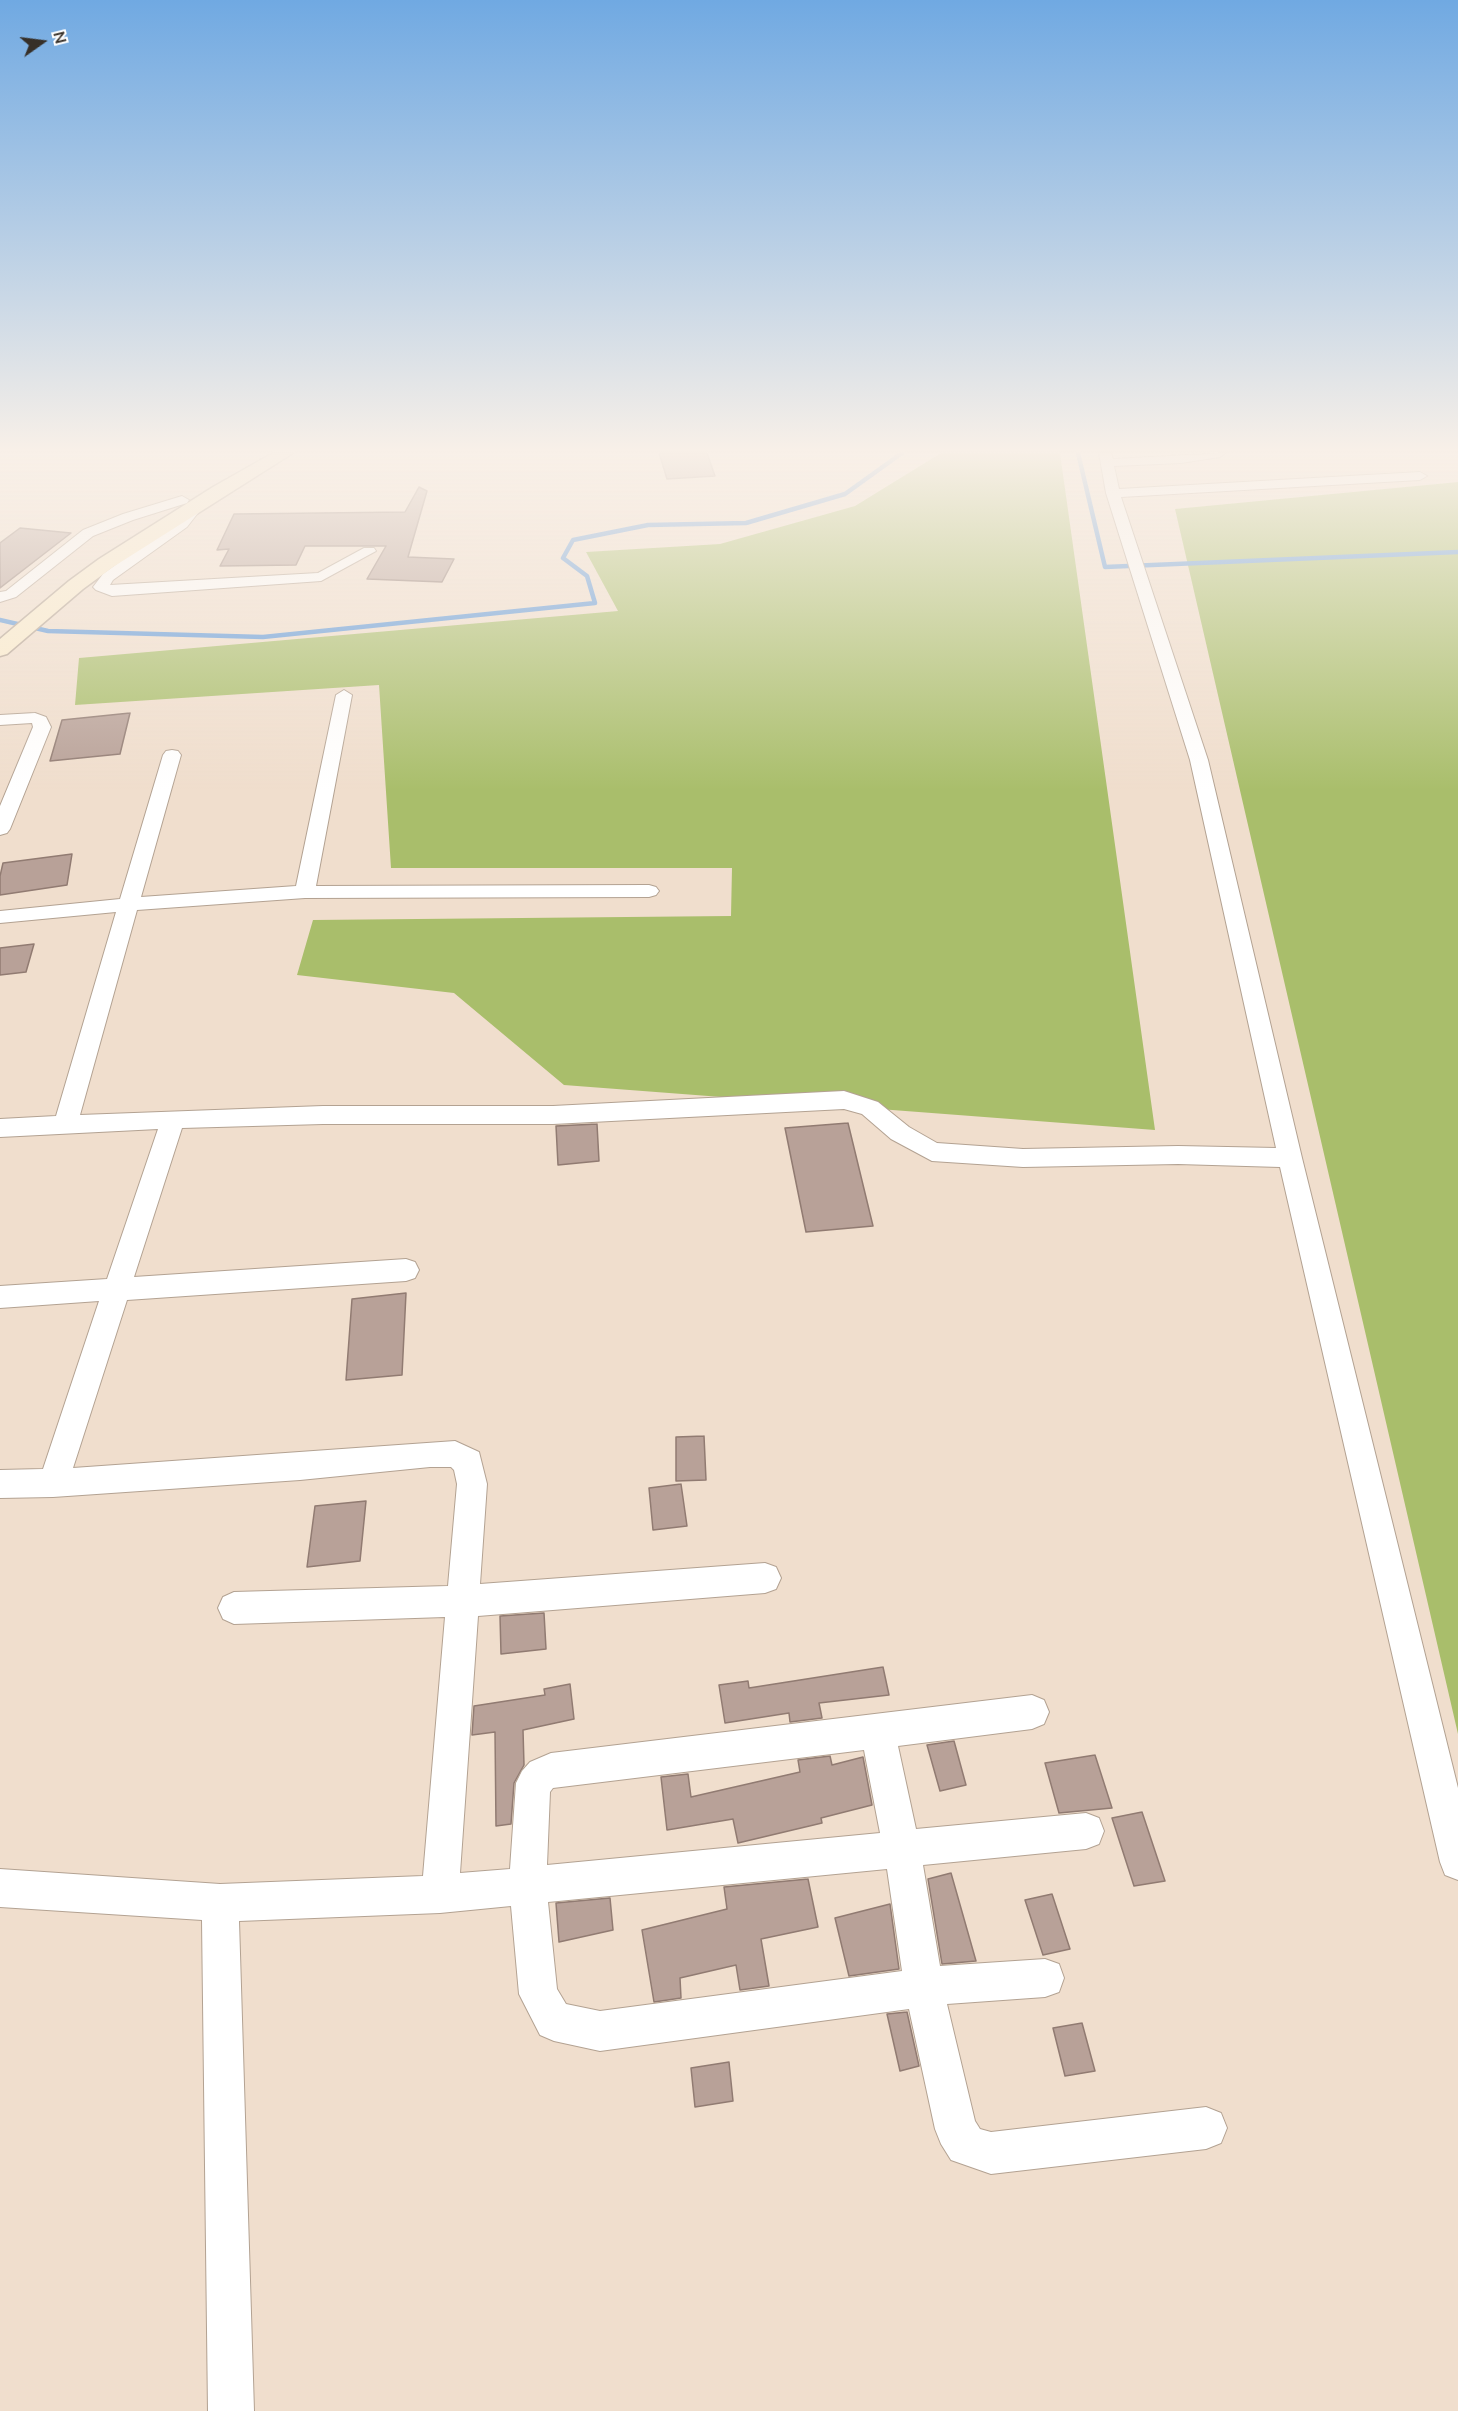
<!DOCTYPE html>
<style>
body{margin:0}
#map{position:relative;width:1458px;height:2411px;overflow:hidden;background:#f0decd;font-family:"Nunito Sans",sans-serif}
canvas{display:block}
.north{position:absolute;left:12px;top:12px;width:60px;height:60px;-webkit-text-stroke:4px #fff;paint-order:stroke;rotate:76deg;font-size:16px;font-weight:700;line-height:24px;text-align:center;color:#362f28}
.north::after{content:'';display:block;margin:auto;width:21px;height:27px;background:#362f28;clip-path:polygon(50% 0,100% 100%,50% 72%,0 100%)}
</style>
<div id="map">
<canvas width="1458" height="2411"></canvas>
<div class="north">N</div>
</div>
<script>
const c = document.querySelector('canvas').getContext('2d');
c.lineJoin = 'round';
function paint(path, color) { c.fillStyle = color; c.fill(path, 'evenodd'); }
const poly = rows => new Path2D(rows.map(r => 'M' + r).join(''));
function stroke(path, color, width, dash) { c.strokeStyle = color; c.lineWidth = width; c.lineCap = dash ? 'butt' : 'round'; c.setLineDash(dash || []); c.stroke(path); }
const green = poly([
 [941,453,1060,453,1155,1130,564,1085,454,993,297,975,313,920,731,916,732,868,391,868,379,685,75,705,79,658,618,611,586,552,720,544,855,506],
 [1458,482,1458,1734,1175,509]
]);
const stream = poly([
 [1078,453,1105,567,1458,552],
 [0,620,48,631,263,637,595,603,587,576,563,558,573,540,648,525,746,523,845,494,902,453]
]);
const building = poly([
 [659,453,707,453,715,476,667,479,659,453],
 [419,487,427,491,408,557,454,559,442,582,367,579,386,546,305,546,296,565,220,566,229,549,217,550,234,514,405,512,419,487],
 [20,528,71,533,0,588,0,543,20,528],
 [130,713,120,754,50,761,62,720,130,713],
 [72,854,67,885,0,895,0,876,3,863,72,854],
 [34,944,26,972,0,975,0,948,34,944],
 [848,1123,873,1226,806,1232,785,1128,848,1123],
 [597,1124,599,1161,558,1165,556,1126,597,1124],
 [406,1293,402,1375,346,1380,352,1299,406,1293],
 [704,1436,706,1480,676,1481,676,1437,704,1436],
 [681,1484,687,1526,653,1530,649,1488,681,1484],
 [366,1501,360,1561,307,1567,315,1506,366,1501],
 [544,1613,546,1649,501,1654,500,1616,544,1613],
 [883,1667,889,1695,819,1703,822,1718,790,1722,789,1713,725,1723,719,1685,748,1681,749,1688,883,1667],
 [570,1684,574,1719,523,1730,524,1765,514,1783,511,1824,496,1826,495,1732,472,1735,474,1706,545,1695,544,1689,570,1684],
 [954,1741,966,1785,940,1791,927,1745,954,1741],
 [1095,1755,1112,1808,1059,1813,1045,1763,1095,1755],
 [830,1756,832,1765,863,1757,872,1805,821,1818,822,1823,738,1843,733,1819,667,1830,661,1777,688,1774,691,1797,800,1772,798,1760,830,1756],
 [1142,1812,1165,1881,1134,1886,1112,1818,1142,1812],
 [951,1873,976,1961,942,1964,928,1879,951,1873],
 [808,1879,818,1927,761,1939,769,1986,740,1990,736,1965,680,1978,681,1998,654,2002,642,1930,727,1909,724,1887,808,1879],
 [1052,1894,1070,1949,1043,1955,1025,1900,1052,1894],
 [610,1898,613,1930,559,1942,556,1903,610,1898],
 [890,1904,899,1969,849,1976,835,1918,890,1904],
 [907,2012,919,2066,900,2071,887,2014,907,2012],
 [1082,2023,1095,2071,1065,2076,1053,2028,1082,2023],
 [729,2062,733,2101,695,2107,691,2068,729,2062]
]);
const street = poly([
 [1099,453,1111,453,1113,459,1226,453,1220,457,1181,463,1114,466,1119,489,1420,472,1427,476,1420,480,1121,497,1208,760,1302,1158,1458,1788,1458,1880,1445,1875,1440,1862,1280,1167,1178,1164,1023,1167,932,1161,891,1139,862,1114,844,1109,553,1124,323,1124,182,1128,134,1277,406,1259,415,1262,419,1270,415,1278,406,1281,127,1300,73,1468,455,1441,479,1452,487,1484,480,1584,765,1563,776,1567,781,1578,776,1589,765,1593,478,1616,460,1873,510,1869,516,1783,522,1771,530,1762,551,1753,1032,1695,1044,1700,1049,1712,1044,1724,1032,1729,898,1746,916,1829,1086,1813,1099,1818,1104,1831,1099,1844,1086,1849,923,1865,940,1966,1045,1959,1059,1964,1064,1978,1059,1992,1045,1997,947,2004,975,2121,980,2129,991,2132,1206,2107,1221,2113,1227,2128,1221,2143,1206,2149,991,2174,951,2160,941,2144,935,2129,909,2009,600,2051,554,2041,540,2035,519,1994,511,1906,440,1913,239,1921,254,2411,208,2411,202,1920,0,1907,0,1869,220,1884,423,1876,445,1617,234,1624,223,1619,218,1608,223,1597,234,1592,448,1586,457,1484,454,1470,451,1467,430,1467,300,1480,53,1497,0,1498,0,1470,43,1469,99,1301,0,1308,0,1286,107,1279,158,1129,0,1137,0,1119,56,1116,116,912,0,923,0,911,120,899,163,755,166,751,172,750,178,751,181,755,141,897,296,886,336,695,344,690,352,695,316,886,649,885,656,887,659,891,656,895,649,897,305,898,137,910,80,1115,323,1106,553,1106,844,1091,878,1102,909,1127,937,1143,1023,1149,1178,1146,1276,1148,1190,760,1106,493,1099,453],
 [864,1750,880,1833,547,1865,550,1792,553,1788,864,1750],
 [887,1869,902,1971,600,2011,566,2004,557,1989,548,1902,887,1869],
 [182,496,189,500,187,503,133,520,93,536,16,597,0,602,0,592,6,591,83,530,123,514,182,496],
 [198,500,205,504,187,527,113,580,110,585,318,573,364,548,374,548,376,551,321,581,112,596,96,590,93,587,103,574,177,521,193,501,198,500],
 [35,713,46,717,51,727,10,829,7,833,0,835,0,806,33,727,32,723,0,725,0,715,35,713]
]);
const secondary = poly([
 [273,453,293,453,113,567,83,589,7,654,0,656,0,639,69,581,99,559,213,487,273,453]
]);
paint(green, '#a9be6b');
stroke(stream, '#5d98da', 4.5);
paint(building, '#b8a198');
stroke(building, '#917b72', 1.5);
stroke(street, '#b3a292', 2);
stroke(secondary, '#b3a292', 3);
paint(street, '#fff');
paint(secondary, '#fbeccc');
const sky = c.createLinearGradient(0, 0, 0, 791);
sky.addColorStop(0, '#70a9e2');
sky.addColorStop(0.57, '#f8f0e8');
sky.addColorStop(1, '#f8f0e800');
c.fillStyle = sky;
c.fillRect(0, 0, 1458, 791);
</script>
